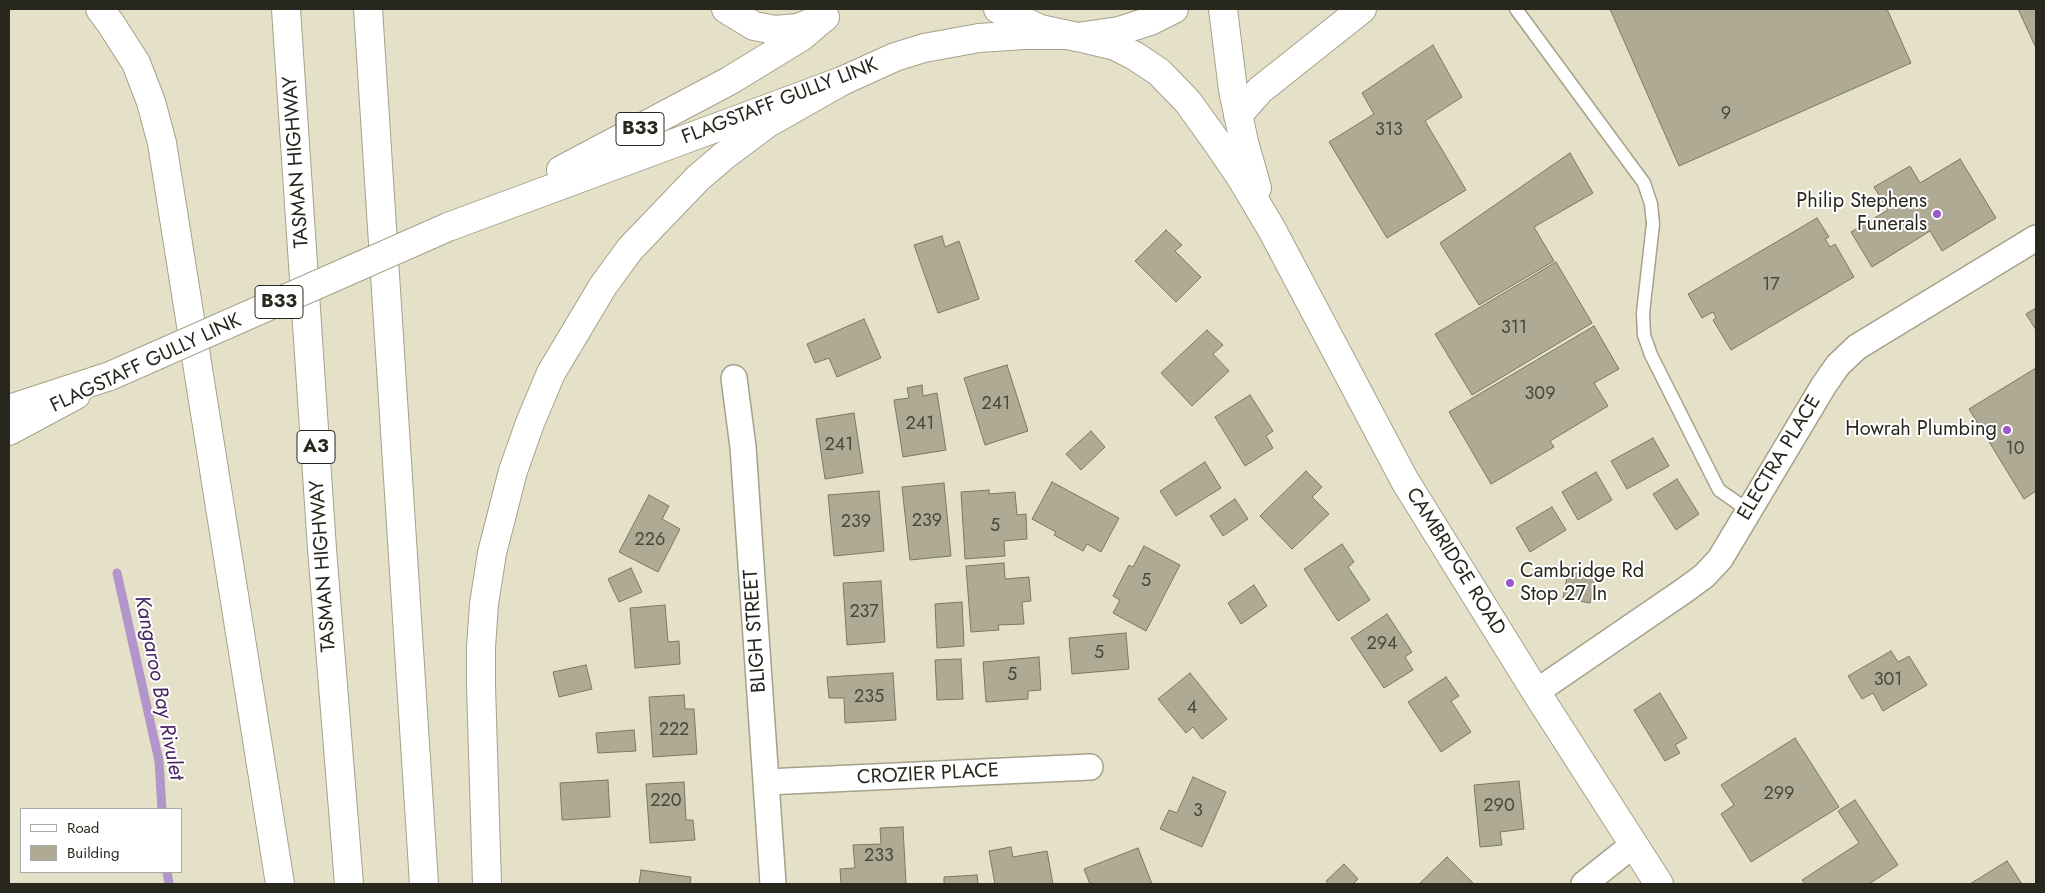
<!DOCTYPE html>
<style>
body{margin:0}
#map{position:relative;width:2045px;height:893px;overflow:hidden;background:#e5e1c9;font-family:Jost,sans-serif}
canvas{display:block}
.frame{position:absolute;inset:0;border:10px solid #28271e;pointer-events:none}
.legend{position:absolute;left:20px;top:808px;width:162px;height:65px;box-sizing:border-box;background:#fff;border:1px solid #a9a9a5;margin:0;padding:6px 9px;list-style:none;font-size:15px;color:#28271e}
.legend li{display:flex;align-items:center;gap:10px;height:25px}
.legend b{width:25px;border:1px solid #a9a9a5}
</style>
<div id="map">
<canvas width="2045" height="893"></canvas>
<div class="frame"></div>
<ul class="legend">
<li><b style="height:6px;background:#fff"></b>Road</li>
<li><b style="height:14px;background:#aeaa94"></b>Building</li>
</ul>
</div>
<script>
const c = document.querySelector('canvas').getContext('2d');
c.lineJoin = 'round';
const poly = rows => new Path2D(rows.map(r => 'M' + r).join(''));
function stroke(path, color, width, dash) { c.strokeStyle = color; c.lineWidth = width; c.lineCap = dash ? 'butt' : 'round'; c.setLineDash(dash || []); c.stroke(path); }
function paint(path, color) { c.fillStyle = color; c.fill(path, 'evenodd'); }
function drawText(font, color, halo, rows, align = 'center') {
  c.font = font + ' Jost,sans-serif'; c.lineWidth = 4; c.setLineDash([]); c.textBaseline = 'middle'; c.strokeStyle = halo; c.fillStyle = color; for (const [text, x, y, turn = 0] of rows) {
    c.save(); c.translate(x, y); c.rotate((+turn || 0) * Math.PI / 180); c.textAlign = isNaN(turn) ? turn : align; if (halo) c.strokeText(text, 0, 0); c.fillText(text, 0, 0); c.restore();
  }
}
const stream = poly([
 [117,573,159,761,162,809],
 [167,872,169,884]
]);
const building = poly([
 [1610,9,1887,9,1911,63,1679,166,1610,9],
 [2018,9,2036,9,2036,48,2018,9],
 [1433,45,1462,97,1425,121,1466,190,1387,238,1329,142,1374,114,1362,93,1433,45],
 [1570,153,1593,193,1534,227,1554,261,1479,305,1440,243,1570,153],
 [1960,159,1996,218,1942,251,1930,231,1872,267,1851,232,1888,210,1874,187,1910,166,1920,183,1960,159],
 [1817,218,1829,237,1825,239,1830,247,1835,244,1854,277,1731,350,1713,320,1716,318,1713,312,1702,318,1688,294,1817,218],
 [1166,230,1182,245,1175,251,1201,277,1176,302,1135,261,1166,230],
 [942,236,945,247,959,241,979,299,938,313,914,245,942,236],
 [1556,262,1592,323,1472,395,1435,334,1556,262],
 [2036,308,2036,330,2026,314,2036,308],
 [864,319,881,358,837,377,829,358,815,363,807,344,864,319],
 [1594,326,1619,369,1594,383,1608,406,1550,441,1554,447,1491,484,1449,412,1594,326],
 [1207,330,1223,345,1213,354,1229,371,1192,406,1161,373,1207,330],
 [1007,365,1028,431,985,445,964,378,1007,365],
 [2036,368,2036,491,2024,499,1969,409,2036,368],
 [922,385,923,396,937,393,946,450,903,457,894,400,909,398,907,388,922,385],
 [1250,395,1273,431,1266,436,1273,448,1245,466,1215,417,1250,395],
 [854,413,863,473,825,479,816,419,854,413],
 [1091,431,1105,447,1081,470,1066,454,1091,431],
 [1653,438,1669,466,1627,489,1611,461,1653,438],
 [1205,462,1221,488,1176,516,1160,491,1205,462],
 [1306,471,1322,487,1312,497,1329,514,1292,549,1260,516,1306,471],
 [1596,472,1612,500,1578,520,1562,492,1596,472],
 [1677,479,1699,514,1676,530,1653,494,1677,479],
 [1052,482,1119,518,1101,552,1087,544,1083,551,1054,535,1056,532,1032,519,1052,482],
 [944,483,951,556,910,560,902,487,944,483],
 [989,490,989,494,1015,492,1017,515,1026,514,1027,539,1004,541,1005,556,965,559,961,492,989,490],
 [879,491,884,551,834,556,828,495,879,491],
 [649,495,669,506,662,519,680,529,658,572,619,552,649,495],
 [1235,499,1248,519,1223,536,1210,516,1235,499],
 [1552,507,1566,530,1530,552,1516,528,1552,507],
 [1342,544,1354,562,1348,567,1370,600,1338,621,1304,569,1342,544],
 [1144,546,1180,565,1146,631,1113,613,1120,600,1113,596,1129,565,1133,567,1144,546],
 [1004,563,1005,579,1029,577,1031,601,1022,602,1024,624,998,625,999,630,971,632,966,566,1004,563],
 [631,568,642,592,619,602,608,579,631,568],
 [1568,572,1595,577,1590,603,1563,598,1568,572],
 [881,581,885,642,847,645,843,583,881,581],
 [1254,585,1267,606,1241,624,1228,603,1254,585],
 [962,602,964,646,937,648,935,604,962,602],
 [665,605,668,642,679,641,680,664,635,668,630,608,665,605],
 [1387,614,1412,652,1405,657,1413,670,1384,688,1351,638,1387,614],
 [1126,633,1129,669,1072,674,1069,638,1126,633],
 [1891,651,1898,662,1909,656,1927,685,1883,711,1873,693,1862,699,1848,676,1891,651],
 [1039,657,1041,690,1028,691,1028,699,986,702,983,662,1039,657],
 [961,659,963,699,937,700,935,660,961,659],
 [586,665,592,689,559,697,553,672,586,665],
 [893,673,896,720,845,723,844,698,829,698,827,677,893,673],
 [1190,673,1227,719,1202,739,1193,727,1186,733,1158,699,1190,673],
 [1446,677,1459,696,1451,701,1471,732,1441,752,1408,702,1446,677],
 [1660,693,1687,738,1675,745,1680,753,1665,761,1634,710,1660,693],
 [684,695,685,709,694,709,697,754,653,757,649,697,684,695],
 [634,730,636,751,598,753,596,733,634,730],
 [1795,738,1839,807,1751,862,1721,814,1734,805,1721,785,1795,738],
 [1193,777,1226,792,1202,847,1160,829,1169,810,1177,813,1193,777],
 [608,780,610,817,562,820,560,783,608,780],
 [1519,781,1524,829,1500,832,1502,845,1480,847,1474,785,1519,781],
 [684,782,686,820,693,820,695,840,650,843,646,784,684,782],
 [1855,800,1898,865,1869,884,1805,884,1802,880,1859,843,1838,811,1855,800],
 [903,827,906,884,841,884,840,869,855,868,853,845,881,844,880,828,903,827],
 [1011,847,1013,857,1047,851,1053,884,995,884,989,851,1011,847],
 [1138,848,1152,884,1090,884,1084,869,1138,848],
 [1447,857,1474,884,1419,884,1447,857],
 [2007,861,2022,884,1970,884,2007,861],
 [1344,864,1358,879,1353,884,1329,884,1326,881,1344,864],
 [641,870,691,877,690,884,639,884,641,870],
 [977,875,978,884,944,884,944,877,977,875]
]);
const lane = poly([
 [1516,9,1644,183,1651,204,1653,224,1643,313,1644,335,1651,355,1719,490,1749,511]
]);
const street = poly([
 [734,378,743,447,773,884],
 [1536,692,1685,590,1704,576,1720,559,1824,385,1838,365,1857,347,2036,238],
 [766,782,1090,767],
 [1584,884,1633,845]
]);
const secondary = poly([
 [1223,9,1233,90,1244,142,1257,188],
 [1077,37,1115,46,1135,56,1159,72,1188,102,1216,141,1240,176,1271,228,1405,481,1536,692,1659,884],
 [1238,115,1260,90,1362,9]
]);
const primary = poly([
 [998,9,1040,29,1077,37,1119,31,1150,21,1174,9],
 [561,170,729,81,801,37,822,19],
 [448,227,842,81,895,57,924,48,979,38,1024,35,1064,35],
 [9,431,76,395]
]);
const highway = poly([
 [100,9,111,24,136,63,151,102,162,143,280,884],
 [286,9,322,549,349,884],
 [368,9,424,884],
 [726,9,754,26,775,30,798,28,825,17],
 [9,409,110,376],
 [487,884,481,685,481,647,484,604,492,553,513,471,530,423,551,373,603,286,630,249,698,178,725,155,768,123,842,81]
]);
const primaryBridge = poly([
 [110,376,448,227]
]);
const markers = [
 [1937,214,5,"#9c57cb"],
 [2007,430,5,"#9c57cb"],
 [1510,583,5,"#9c57cb"]
];
const numberNames = [
 ["9",1726,115],
 ["313",1389,131],
 ["17",1771,286],
 ["311",1514,329],
 ["309",1540,395],
 ["241",996,405],
 ["241",920,425],
 ["241",839,446],
 ["10",2015,450],
 ["239",927,522],
 ["239",856,523],
 ["5",995,527],
 ["226",650,541],
 ["5",1146,582],
 ["237",864,613],
 ["294",1382,645],
 ["5",1099,654],
 ["5",1012,676],
 ["301",1888,681],
 ["235",869,698],
 ["4",1192,709],
 ["222",674,731],
 ["299",1779,795],
 ["220",666,802],
 ["290",1499,807],
 ["3",1198,812],
 ["233",879,857]
];
const shields = [
 [640,129,48],
 [279,302,48],
 [316,447,38]
];
const shieldNames = [
 ["B33",640,129],
 ["B33",279,302],
 ["A3",316,447]
];
const streetNames = [
 ["FLAGSTAFF GULLY LINK",780,102,-21],
 ["TASMAN HIGHWAY",297,162,-94],
 ["FLAGSTAFF GULLY LINK",146,364,-25],
 ["ELECTRA PLACE",1780,458,-59],
 ["CAMBRIDGE ROAD",1455,562,58],
 ["TASMAN HIGHWAY",324,566,-94],
 ["BLIGH STREET",756,631,-94],
 ["CROZIER PLACE",928,775,-3]
];
const poiNames = [
 ["Philip Stephens",1927,202],
 ["Funerals",1927,225],
 ["Howrah Plumbing",1997,430],
 ["Cambridge Rd",1520,572,"left"],
 ["Stop 27 In",1520,595,"left"]
];
const waterNames = [
 ["Kangaroo Bay Rivulet",158,688,79]
];
stroke(stream, '#b295c9', 9);
paint(building, '#aeaa94');
stroke(building, '#7b7762', 1);
stroke(lane, '#a5a18a', 15);
stroke(street, '#a5a18a', 28);
stroke(secondary, '#a5a18a', 30);
stroke(primary, '#a5a18a', 30);
stroke(highway, '#a5a18a', 30);
stroke(lane, '#fff', 12);
stroke(street, '#fff', 25);
stroke(secondary, '#fff', 28);
stroke(primary, '#fff', 28);
stroke(highway, '#fff', 28);
stroke(primaryBridge, '#a5a18a', 30, []);
stroke(primaryBridge, '#fff', 28);
for (const [x, y, r, color] of markers) { const dot = new Path2D(); dot.arc(x, y, r, 0, 2 * Math.PI); c.fillStyle = color; c.fill(dot); stroke(dot, '#fff', 2); }
drawText('18px', '#4a483c', null, numberNames);
for (const [x, y, w] of shields) { const box = new Path2D(); box.roundRect(x - w / 2, y - 16.5, w, 33, 4); c.fillStyle = '#fff'; c.fill(box); stroke(box, '#28271e', 1); }
drawText('bold 19px', '#28271e', null, shieldNames);
drawText('20px', '#28271e', '#fff', streetNames);
drawText('20px', '#28271e', '#fff', poiNames, 'right');
drawText('italic 21px', '#482261', '#fff', waterNames);
</script>
